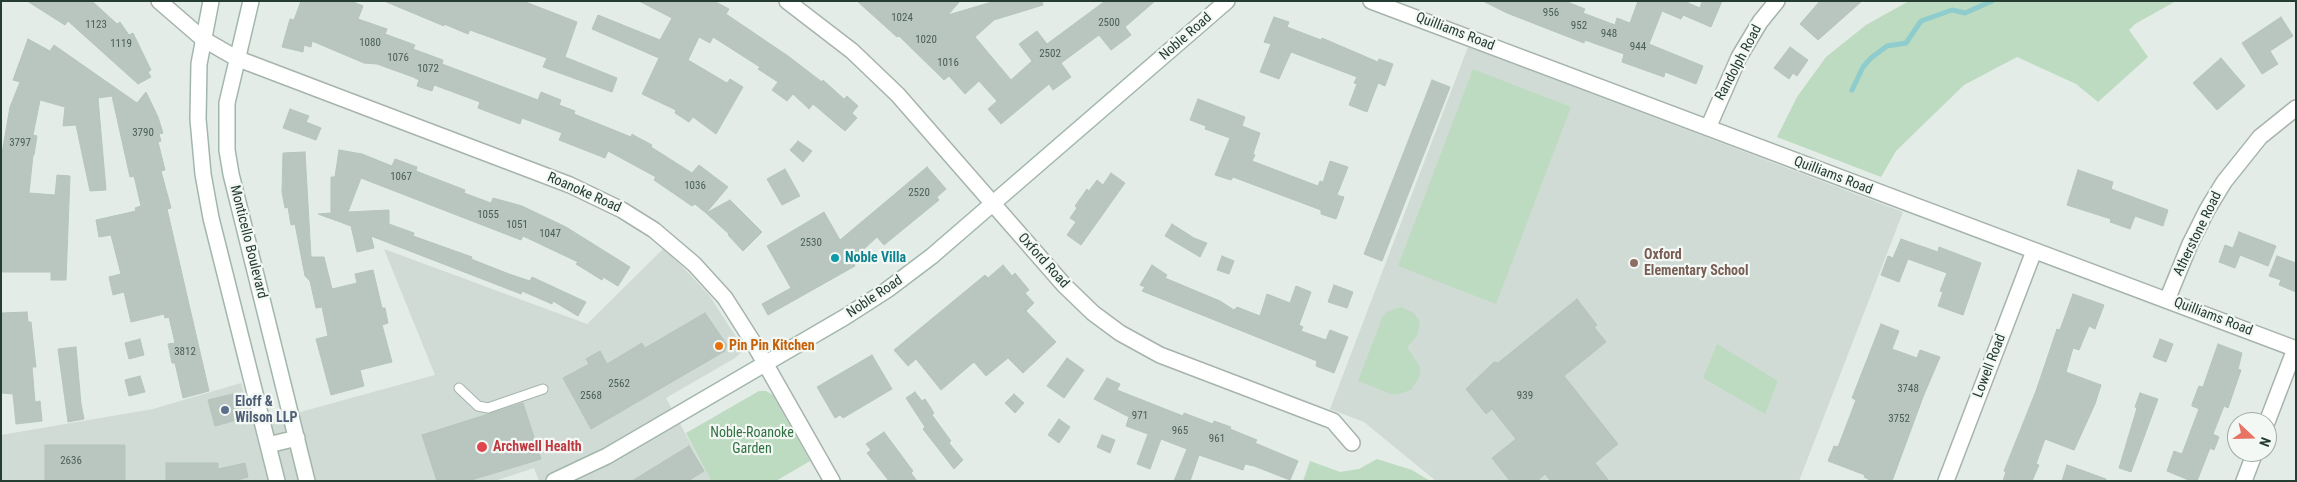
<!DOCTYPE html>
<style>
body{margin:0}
#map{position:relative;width:2297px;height:482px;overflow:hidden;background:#e3ece6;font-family:"Roboto Condensed",sans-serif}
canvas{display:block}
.frame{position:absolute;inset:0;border:2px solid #243c32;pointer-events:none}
.north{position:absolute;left:2227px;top:412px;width:50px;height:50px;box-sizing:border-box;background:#f3f8f5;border:1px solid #a0ada7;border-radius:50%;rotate:111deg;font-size:14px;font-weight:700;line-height:20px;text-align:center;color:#243c32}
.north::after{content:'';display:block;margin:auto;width:18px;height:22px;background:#e87264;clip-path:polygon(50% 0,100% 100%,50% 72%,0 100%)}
</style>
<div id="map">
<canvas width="2297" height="482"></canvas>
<div class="frame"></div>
<div class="north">N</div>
</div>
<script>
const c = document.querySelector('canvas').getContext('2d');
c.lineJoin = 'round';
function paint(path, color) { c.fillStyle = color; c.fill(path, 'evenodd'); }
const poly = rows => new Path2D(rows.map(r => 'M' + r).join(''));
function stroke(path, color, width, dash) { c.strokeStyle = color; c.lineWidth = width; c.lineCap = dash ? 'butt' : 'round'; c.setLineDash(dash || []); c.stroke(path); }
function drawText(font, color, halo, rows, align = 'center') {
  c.font = font + ' "Roboto Condensed",sans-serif'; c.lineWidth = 4.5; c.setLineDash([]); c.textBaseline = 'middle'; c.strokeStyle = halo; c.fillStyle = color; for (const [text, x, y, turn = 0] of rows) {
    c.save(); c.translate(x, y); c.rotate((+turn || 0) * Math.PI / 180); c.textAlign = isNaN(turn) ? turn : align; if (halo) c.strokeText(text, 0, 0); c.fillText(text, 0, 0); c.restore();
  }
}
const built = poly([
 [1468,47,1903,212,1799,481,1436,481,1364,422,1330,409],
 [384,249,587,324,663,249,679,263,709,295,742,346,741,353,735,358,666,398,711,481,539,481,534,468,495,481,1,481,1,435,153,409,241,383,253,425,435,375]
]);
const green = poly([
 [1909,1,2176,1,2135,24,2129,30,2148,57,2098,102,2076,84,2017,57,1964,85,1896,151,1881,177,1777,137,1797,97,1826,57,1866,25],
 [1473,69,1571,107,1496,304,1398,266],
 [1401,307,1414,313,1420,322,1417,336,1407,347,1420,367,1420,376,1411,390,1399,394,1391,394,1358,381,1382,318,1386,312],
 [1717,344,1778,381,1765,414,1703,378],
 [759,391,766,391,773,395,810,461,776,481,711,481,686,433],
 [1377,459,1412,470,1430,481,1303,481,1310,461,1340,472,1359,469]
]);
const stream = poly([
 [1852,90,1863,67,1871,58,1887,46,1906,43,1921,21,1952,10,1965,13,1992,1]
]);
const building = poly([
 [27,1,92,1,117,24,120,22,129,35,133,33,151,70,148,72,151,77,138,84,68,21,65,25,27,1],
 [301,1,351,1,363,6,358,19,387,29,385,34,415,45,413,49,443,60,442,64,538,100,541,92,561,100,559,105,575,111,574,114,631,137,632,134,635,136,652,145,651,147,692,173,699,165,728,187,706,213,695,204,692,206,654,180,656,177,608,151,605,158,559,140,562,133,522,118,520,124,478,108,480,102,434,85,432,91,417,86,419,80,413,77,377,64,364,63,312,41,311,47,304,45,303,52,282,47,290,19,294,20,301,1],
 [384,1,523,1,577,22,565,57,617,78,612,92,543,67,547,58,470,30,468,34,444,24,444,26,384,1],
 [639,1,714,1,729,9,726,14,788,56,822,82,823,80,844,99,847,96,858,106,852,113,857,118,845,131,813,104,809,109,793,94,787,101,772,90,778,82,758,69,760,67,713,37,710,43,699,37,688,60,727,83,730,79,743,87,716,134,693,117,689,122,675,113,676,110,642,94,659,58,592,29,598,15,660,40,672,18,639,1],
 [857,1,960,1,948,15,995,1,1042,1,1043,5,994,20,975,37,1011,80,1032,61,1019,44,1037,31,1047,44,1105,1,1155,1,1125,27,1131,35,1111,50,1099,35,1061,63,1071,77,1053,90,1049,84,1001,124,988,109,997,101,979,81,965,94,949,76,944,80,899,36,897,37,857,1],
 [1483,1,1565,1,1585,9,1583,13,1615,25,1617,18,1630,23,1638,1,1689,1,1688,3,1700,8,1702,1,1722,1,1711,27,1683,15,1681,19,1662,11,1649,44,1703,66,1696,84,1665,72,1664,77,1622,62,1624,54,1585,40,1584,43,1507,13,1483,1],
 [1820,1,1862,1,1818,40,1800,24,1820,1],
 [1274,17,1289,22,1287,27,1321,40,1322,38,1378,62,1379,59,1393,64,1385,86,1378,83,1367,112,1349,105,1357,84,1354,83,1357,77,1291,52,1279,79,1260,72,1271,44,1264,42,1274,17],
 [2281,17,2293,36,2270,51,2278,64,2262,74,2242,43,2281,17],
 [28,39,50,51,54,45,137,103,146,92,158,117,163,133,159,134,161,141,158,142,165,170,161,171,171,208,167,209,209,391,183,398,175,363,172,363,168,344,175,343,169,317,165,318,164,314,131,322,124,292,113,295,109,277,121,274,111,235,99,237,96,220,136,211,135,208,141,206,134,176,130,177,112,96,98,98,106,190,90,191,76,125,63,126,65,107,40,100,33,135,37,136,34,155,33,155,29,193,55,195,57,175,70,176,66,280,51,280,51,272,2,272,1,159,10,107,20,82,13,80,28,39],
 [1790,47,1808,60,1797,76,1793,73,1789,79,1774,68,1790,47],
 [2221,58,2245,86,2217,110,2193,83,2221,58],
 [1432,80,1450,87,1382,261,1364,254,1432,80],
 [1198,99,1245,117,1242,126,1260,133,1253,154,1255,155,1252,161,1318,186,1320,181,1323,182,1330,161,1348,167,1337,195,1344,197,1336,219,1321,214,1321,210,1233,177,1231,180,1215,175,1230,138,1205,129,1206,126,1190,120,1198,99],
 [290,109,309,116,306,122,321,128,316,140,283,128,290,109],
 [798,141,812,151,803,162,790,150,798,141],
 [339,150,362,154,392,166,395,159,417,167,416,171,465,190,464,193,491,203,493,198,522,206,566,227,630,267,618,286,603,277,602,280,576,264,578,262,523,236,521,240,361,178,348,212,389,210,389,224,414,233,413,236,472,257,471,259,509,274,530,281,532,277,586,302,578,316,553,301,552,304,522,291,521,294,371,236,374,248,357,252,351,226,318,214,331,213,331,177,335,177,339,150],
 [305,152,311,257,324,257,332,289,357,283,355,274,373,270,382,308,385,308,388,323,382,325,392,362,360,370,364,386,331,395,316,339,328,336,322,307,316,308,310,281,305,276,295,224,291,225,288,207,285,208,282,192,283,153,305,152],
 [927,167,946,189,937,197,939,200,884,245,877,237,852,260,855,266,768,315,762,304,791,288,767,246,824,212,840,240,927,167],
 [785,169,800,196,782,205,767,179,785,169],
 [2078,170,2113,182,2111,189,2168,210,2163,226,2135,216,2130,229,2110,222,2111,219,2067,205,2078,170],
 [1111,173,1125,183,1081,245,1067,235,1076,222,1070,218,1077,208,1075,206,1087,189,1089,191,1097,180,1103,185,1111,173],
 [730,200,762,232,743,251,728,235,729,234,706,213,730,200],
 [1172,224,1194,238,1207,243,1200,257,1165,236,1172,224],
 [2239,232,2276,246,2268,266,2240,255,2235,268,2219,262,2225,245,2233,248,2239,232],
 [1901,239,1938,252,1939,247,1981,263,1963,315,1938,306,1943,292,1940,291,1947,273,1908,259,1899,282,1881,275,1888,256,1893,258,1901,239],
 [1222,256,1234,261,1229,274,1217,270,1222,256],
 [2277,256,2296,263,2296,292,2279,285,2281,280,2269,276,2277,256],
 [1003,265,1012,276,1015,273,1029,290,1025,293,1034,303,1026,311,1056,342,1023,373,1008,358,986,376,974,362,941,390,916,359,908,366,894,350,985,275,988,278,1003,265],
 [1152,265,1167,275,1165,278,1220,301,1234,310,1237,307,1260,316,1267,294,1290,303,1296,286,1311,292,1299,325,1303,327,1301,331,1326,340,1330,330,1348,337,1334,373,1316,366,1317,361,1142,291,1145,287,1140,285,1152,265],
 [1334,285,1353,292,1347,308,1328,302,1334,285],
 [2073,294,2104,305,2095,329,2089,326,2079,350,2073,348,2066,372,2101,385,2095,404,2074,450,2045,439,2036,464,2039,465,2032,481,2003,481,2006,472,2004,471,2036,391,2057,329,2060,330,2073,294],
 [1577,299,1597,325,1594,327,1606,342,1564,376,1618,444,1595,463,1609,481,1551,481,1545,474,1537,481,1510,481,1492,458,1516,439,1492,409,1486,414,1466,389,1494,362,1498,363,1577,299],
 [27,312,28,322,31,322,36,367,32,367,35,402,40,401,42,421,16,424,13,394,2,393,2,313,27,312],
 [705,313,727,345,725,351,591,429,563,378,589,364,586,359,600,351,607,364,642,343,645,348,705,313],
 [1881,324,1899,331,1892,349,1917,358,1920,350,1940,357,1923,397,1892,481,1872,481,1864,477,1865,475,1828,461,1834,446,1838,447,1856,400,1852,398,1881,324],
 [140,339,144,355,129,359,125,343,140,339],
 [2160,339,2173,344,2166,362,2153,357,2160,339],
 [2218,344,2242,353,2238,369,2241,370,2228,408,2224,406,2213,434,2219,437,2214,450,2210,448,2197,481,2191,481,2167,471,2174,451,2182,454,2199,409,2192,406,2192,404,2199,386,2203,387,2218,344],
 [76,347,81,404,84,419,68,422,58,349,76,347],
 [872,355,892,389,843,418,840,415,835,418,817,387,872,355],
 [1067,358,1084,370,1064,398,1047,386,1067,358],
 [140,376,145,392,129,396,125,380,140,376],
 [1107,378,1120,384,1117,390,1183,416,1184,413,1213,424,1214,421,1231,427,1230,429,1257,440,1255,443,1298,461,1290,480,1254,466,1245,464,1243,470,1199,455,1190,481,1174,481,1187,449,1161,439,1150,469,1137,464,1148,434,1126,426,1129,417,1094,399,1107,378],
 [915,392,922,401,925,399,934,413,932,415,951,441,949,443,963,460,954,469,923,429,925,427,906,398,915,392],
 [2140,393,2158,399,2131,472,2119,468,2137,408,2135,407,2140,393],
 [233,394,240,419,215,426,208,400,233,394],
 [1014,394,1024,403,1015,413,1005,403,1014,394],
 [523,403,541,459,468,481,437,481,422,435,523,403],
 [1059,419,1070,427,1059,443,1048,435,1059,419],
 [884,432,913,471,911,473,917,481,889,481,867,453,871,450,866,444,884,432],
 [1102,435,1115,440,1110,453,1097,447,1102,435],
 [45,445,125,445,125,481,45,481,45,445],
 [689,446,704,471,688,481,632,481,689,446],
 [166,463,218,463,218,469,245,463,248,477,234,481,166,481,166,463],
 [2067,465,2106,479,2106,481,2062,481,2067,465]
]);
const lane = poly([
 [459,388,478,406,488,408,543,389]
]);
const street = poly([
 [159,1,203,39,236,58,570,185,622,210,654,230,694,264,725,298,753,342,832,481],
 [787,1,852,51,898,95,1064,285,1093,313,1120,333,1160,355,1333,421,1352,443],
 [1371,1,2296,349],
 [1708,128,1739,57,1760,22,1777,1],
 [2167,300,2190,244,2207,210,2224,182,2260,137,2296,108],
 [2267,422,2295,349],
 [1946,481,2034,251],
 [2244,481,2255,452]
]);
const secondary = poly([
 [211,1,199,64,198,119,203,174,211,218,277,481],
 [251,1,227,103,227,150,231,174,307,481],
 [268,445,297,438],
 [554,481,607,456,845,317,887,290,932,256,1227,1]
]);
const markers = [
 [835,258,5,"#0f9aa8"],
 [1634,263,5,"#8d6e63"],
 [719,346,5,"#e8710a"],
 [225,410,5,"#5c6f8a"],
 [482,447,6,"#e0444e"]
];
const numberNames = [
 ["956",1551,13],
 ["1024",902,18],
 ["2500",1109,23],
 ["1123",96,25],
 ["952",1579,26],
 ["948",1609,34],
 ["1020",926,40],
 ["1080",370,43],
 ["1119",121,44],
 ["944",1638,47],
 ["2502",1050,54],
 ["1076",398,58],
 ["1016",948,63],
 ["1072",428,69],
 ["3790",143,133],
 ["3797",20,143],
 ["1067",401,177],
 ["1036",695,186],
 ["2520",919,193],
 ["1055",488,215],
 ["1051",517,225],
 ["1047",550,234],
 ["2530",811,243],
 ["3812",185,352],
 ["2562",619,384],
 ["3748",1908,389],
 ["2568",591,396],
 ["939",1525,396],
 ["971",1140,416],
 ["3752",1899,419],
 ["965",1180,431],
 ["961",1217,439],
 ["2636",71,461]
];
const streetNames = [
 ["Quilliams Road",1455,32,21],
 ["Noble Road",1186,37,-41],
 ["Randolph Road",1739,63,-62],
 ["Quilliams Road",1833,176,21],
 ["Roanoke Road",584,193,24],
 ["Atherstone Road",2198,234,-64],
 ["Monticello Boulevard",248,242,76],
 ["Oxford Road",1043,261,48],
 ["Noble Road",875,297,-34],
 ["Quilliams Road",2213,317,21],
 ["Lowell Road",1990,366,-69]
];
const educationNames = [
 ["Oxford",1644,255],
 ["Elementary School",1644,271]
];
const cultureNames = [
 ["Noble Villa",845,258]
];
const foodNames = [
 ["Pin Pin Kitchen",729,346]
];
const serviceNames = [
 ["Eloff &",235,402],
 ["Wilson LLP",235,418]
];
const parkNames = [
 ["Noble-Roanoke",752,433],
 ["Garden",752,449]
];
const healthNames = [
 ["Archwell Health",493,447]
];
paint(built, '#d1dbd5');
paint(green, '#bddbc1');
stroke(stream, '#8ecccd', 5);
paint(building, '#b8c6bf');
stroke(building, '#b5c5bc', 1);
stroke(lane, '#a6b4ac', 11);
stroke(street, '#a6b4ac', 18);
stroke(secondary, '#a2b7ac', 18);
stroke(lane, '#fff', 9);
stroke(street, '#fff', 15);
stroke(secondary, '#fff', 15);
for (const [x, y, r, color] of markers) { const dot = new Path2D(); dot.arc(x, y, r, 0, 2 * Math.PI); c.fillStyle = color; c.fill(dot); stroke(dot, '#f3f8f5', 2); }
drawText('11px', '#495e55', null, numberNames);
drawText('14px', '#243c32', '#f3f8f5', streetNames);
drawText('bold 14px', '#785e54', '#f3f8f5', educationNames, 'left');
drawText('bold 14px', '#0d838f', '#f3f8f5', cultureNames, 'left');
drawText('bold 14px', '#c56008', '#f3f8f5', foodNames, 'left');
drawText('bold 14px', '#4e5e75', '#f3f8f5', serviceNames, 'left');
drawText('14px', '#317040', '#f3f8f5', parkNames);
drawText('bold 14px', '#be3a42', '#f3f8f5', healthNames, 'left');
</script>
